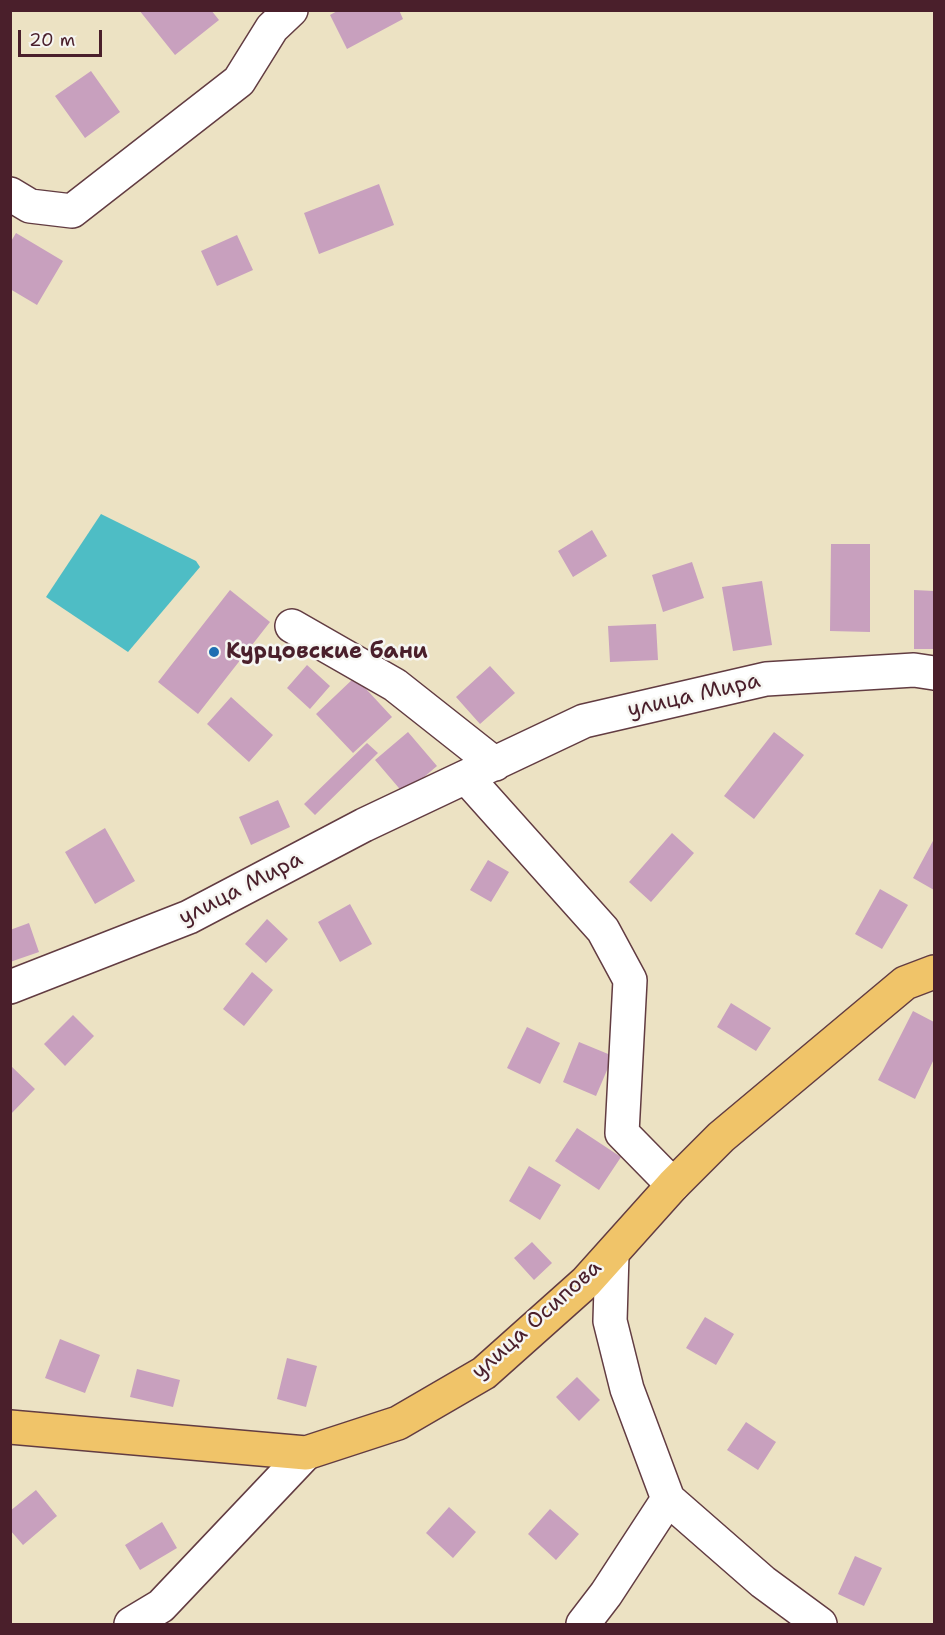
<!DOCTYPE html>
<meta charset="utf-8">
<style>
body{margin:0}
#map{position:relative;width:945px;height:1635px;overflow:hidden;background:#ece2c3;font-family:"Shantell Sans",sans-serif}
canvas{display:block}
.frame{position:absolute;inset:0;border:12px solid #4a1f2b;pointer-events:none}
.scale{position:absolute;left:18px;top:30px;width:84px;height:27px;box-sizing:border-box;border:3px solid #4a1f2b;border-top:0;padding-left:8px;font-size:18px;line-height:21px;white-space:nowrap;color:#4a1f2b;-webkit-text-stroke:4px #f6f6f2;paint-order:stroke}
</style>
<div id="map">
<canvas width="945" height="1635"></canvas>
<div class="frame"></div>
<div class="scale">20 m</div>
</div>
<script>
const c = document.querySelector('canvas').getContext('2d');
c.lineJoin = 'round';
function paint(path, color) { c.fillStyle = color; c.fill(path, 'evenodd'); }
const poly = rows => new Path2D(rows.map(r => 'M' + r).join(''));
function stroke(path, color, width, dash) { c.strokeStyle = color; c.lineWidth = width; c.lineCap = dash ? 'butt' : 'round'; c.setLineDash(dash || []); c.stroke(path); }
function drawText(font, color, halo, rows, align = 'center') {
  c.font = font + ' "Shantell Sans",sans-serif'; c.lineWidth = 5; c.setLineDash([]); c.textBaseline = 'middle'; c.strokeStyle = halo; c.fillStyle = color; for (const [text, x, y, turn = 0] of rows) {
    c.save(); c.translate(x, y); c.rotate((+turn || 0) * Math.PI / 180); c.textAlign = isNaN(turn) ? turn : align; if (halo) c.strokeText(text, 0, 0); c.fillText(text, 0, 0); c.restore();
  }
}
const water = poly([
 [101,514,196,561,200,567,128,652,46,597]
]);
const building = poly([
 [139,10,211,10,219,20,175,55],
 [339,10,399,10,403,19,347,49,330,15],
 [91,71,120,112,85,138,55,96],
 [379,184,394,225,319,254,304,213],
 [16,233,63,261,37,305,10,289,10,243],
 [237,235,253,270,217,286,201,251],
 [592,530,607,556,573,577,558,551],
 [831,544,870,544,870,632,830,631],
 [692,562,704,598,663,612,652,575],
 [762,581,772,645,733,651,722,587],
 [230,590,270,622,198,714,158,682],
 [914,590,934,591,934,649,914,649],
 [656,624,658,660,610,662,608,626],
 [307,665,330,686,310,709,287,688],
 [490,666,515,693,480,724,456,697],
 [355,677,392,717,353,753,316,714],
 [231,697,273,735,249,762,207,724],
 [408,732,437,766,404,794,375,760],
 [774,732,804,755,754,819,724,796],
 [367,743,378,753,315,815,304,804],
 [278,800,290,827,251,845,239,817],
 [105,828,135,881,95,904,65,852],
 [672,833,694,853,651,902,629,882],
 [934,839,934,890,913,878],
 [488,860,509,872,491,902,470,890],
 [880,889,908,905,882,949,855,934],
 [350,904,372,944,340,962,318,922],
 [267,919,288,939,266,963,245,944],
 [29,923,39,952,10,962,10,930],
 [252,972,273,990,244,1026,223,1009],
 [731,1003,771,1028,756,1051,717,1027],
 [913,1011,934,1022,934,1059,915,1099,878,1080],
 [73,1015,94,1036,65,1066,44,1044],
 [527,1027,560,1043,540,1084,507,1068],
 [579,1042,613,1056,596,1096,563,1082],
 [10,1065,35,1089,10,1115],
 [577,1128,621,1157,599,1190,555,1161],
 [529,1166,561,1185,540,1220,509,1201],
 [532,1242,552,1263,534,1280,514,1258],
 [705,1317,734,1334,716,1365,686,1348],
 [60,1339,100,1355,85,1393,45,1378],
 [287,1358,317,1366,306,1407,277,1399],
 [137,1369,180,1380,173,1407,130,1397],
 [577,1377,600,1400,579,1421,556,1397],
 [746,1422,776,1442,758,1470,727,1450],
 [36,1490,57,1516,23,1545,10,1530,10,1511],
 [449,1507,476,1532,453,1558,426,1533],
 [550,1509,579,1534,556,1560,528,1534],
 [162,1522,177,1548,140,1570,125,1545],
 [855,1556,882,1568,864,1606,838,1594]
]);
const minor = poly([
 [10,194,30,206,72,211,239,81,272,28,291,10],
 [292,626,395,685,495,764],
 [467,778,603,930,630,980,622,1133,673,1185],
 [10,987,189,917,364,825,584,721,766,679,914,670,934,673],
 [612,1254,610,1321,627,1389,668,1499,763,1582,820,1624],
 [131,1624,161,1606,306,1453],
 [583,1624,606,1594,668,1499]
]);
const major = poly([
 [10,1427,306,1453,398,1423,484,1373,586,1282,673,1185,721,1137,905,983,934,972]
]);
const markers = [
 [214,652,6,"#1f6fb2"]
];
const poiNames = [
 ["Курцовские бани",226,652]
];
const streetNames = [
 ["улица Мира",694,696,-13],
 ["улица Мира",241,889,-27],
 ["улица Осипова",537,1320,-42]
];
paint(water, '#4ebdc5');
paint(building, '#c8a0be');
stroke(minor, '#623c42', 36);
stroke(major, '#623c42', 36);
stroke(minor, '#fff', 33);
stroke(major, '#f0c469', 33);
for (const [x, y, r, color] of markers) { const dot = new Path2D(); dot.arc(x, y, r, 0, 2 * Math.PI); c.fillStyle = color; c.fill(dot); stroke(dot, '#f6f6f2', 2); }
drawText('bold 22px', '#4a1f2b', '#f6f6f2', poiNames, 'left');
drawText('22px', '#4a1f2b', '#f6f6f2', streetNames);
</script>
